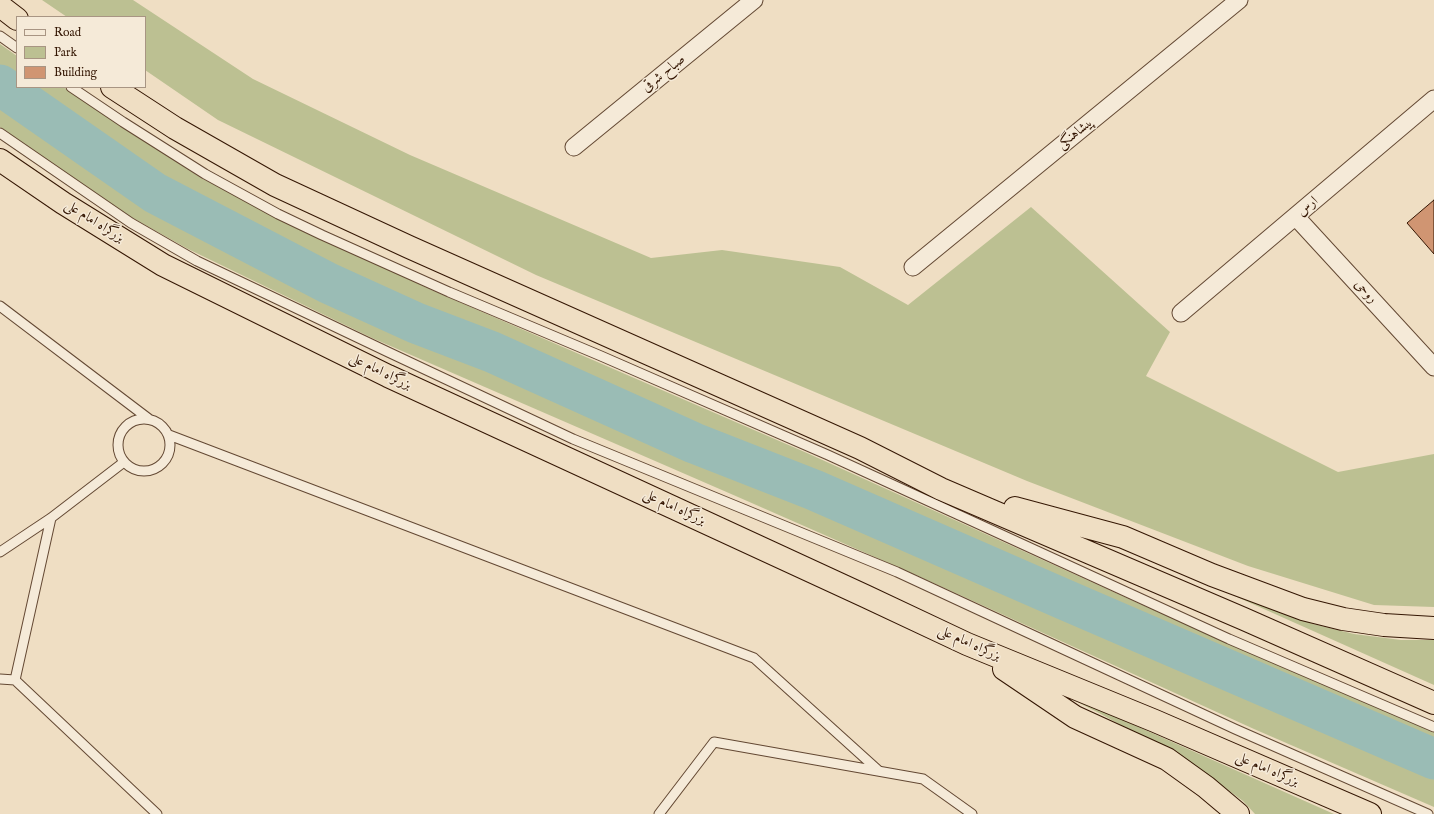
<!DOCTYPE html>
<meta charset="utf-8">
<style>
body{margin:0}
#map{position:relative;width:1434px;height:814px;overflow:hidden;background:#efdec3;font-family:"IM FELL English",serif}
canvas{display:block}
.legend{position:absolute;left:16px;top:16px;width:130px;height:72px;box-sizing:border-box;background:#f5ead8;border:1px solid #a89583;margin:0;padding:5px 7px;list-style:none;font-size:12px;color:#341603}
.legend li{display:flex;align-items:center;gap:8px;height:20px}
.legend b{width:20px;border:1px solid #a89583}
</style>
<div id="map">
<canvas width="1434" height="814"></canvas>
<ul class="legend">
<li><b style="height:5px;background:#f5ead8"></b>Road</li>
<li><b style="height:11px;background:#bcc092"></b>Park</li>
<li><b style="height:11px;background:#d09572"></b>Building</li>
</ul>
</div>
<script>
const c = document.querySelector('canvas').getContext('2d');
c.lineJoin = 'round';
function paint(path, color) { c.fillStyle = color; c.fill(path, 'evenodd'); }
const poly = rows => new Path2D(rows.map(r => 'M' + r).join(''));
function stroke(path, color, width, dash) { c.strokeStyle = color; c.lineWidth = width; c.lineCap = dash ? 'butt' : 'round'; c.setLineDash(dash || []); c.stroke(path); }
function drawText(font, color, halo, rows, align = 'center') {
  c.font = font + ' "IM FELL English",Amiri,serif'; c.lineWidth = 3; c.setLineDash([]); c.textBaseline = 'middle'; c.strokeStyle = halo; c.fillStyle = color; for (const [text, x, y, turn = 0] of rows) {
    c.save(); c.translate(x, y); c.rotate((+turn || 0) * Math.PI / 180); c.textAlign = isNaN(turn) ? turn : align; if (halo) c.strokeText(text, 0, 0); c.fillText(text, 0, 0); c.restore();
  }
}
const green = poly([
 [42,0,133,0,253,79,410,155,651,258,722,250,840,267,908,305,1031,207,1170,332,1146,376,1338,472,1434,454,1434,607,1374,605,1248,566,1027,481,536,275,218,120,145,70,145,17,67,17],
 [0,44,17,56,17,87,63,87,201,178,427,288,807,453,1140,604,1434,732,1434,807,1254,729,918,576,738,497,372,338,188,249,131,217,0,127],
 [1143,555,1275,608,1313,624,1354,634,1401,640,1434,640,1434,685],
 [1042,684,1334,814,1255,814,1243,801,1213,779,1144,738,1099,713]
]);
const river = poly([
 [0,85,155,193,328,283,416,323,492,352,694,443,814,490,1061,598,1434,759]
]);
const building = poly([
 [1434,200,1434,254,1407,223,1434,200]
]);
const service = poly([
 [0,36,17,48],
 [71,87,123,122,205,174,278,214,322,235,449,292,601,356,828,455,1229,639,1434,727],
 [0,133,131,223,197,261,388,352,573,439,897,572,1235,729,1428,814],
 [0,306,149,419],
 '118 445a26 26 0 1 1 52 0a26 26 0 1 1-52 0Z',
 [169,435,754,658,879,771],
 [0,552,51,518,124,462],
 [0,679,15,680,157,814],
 [15,680,51,518],
 [659,814,714,742,923,779,972,814]
]);
const minor = poly([
 [574,147,754,0],
 [1296,217,1434,367],
 [913,267,1239,0],
 [1181,313,1434,99]
]);
const trunk = poly([
 [0,6,17,19],
 [112,87,175,128,275,185,409,247,860,448,941,489,1244,619,1434,703],
 [0,160,63,203,163,265,388,376,865,596,967,644,1155,721,1370,814],
 [1015,508,1123,537,1212,575,1303,609,1343,619,1384,625,1434,628],
 [1004,669,1075,717,1167,759,1206,787,1238,814]
]);
const streetNames = [
 ["صباح شرقی",664,74,-39],
 ["پیشاهنگی",1076,134,-39],
 ["ارس",1308,207,-40],
 ["بزرگراه امام علی",94,222,32],
 ["روحی",1365,292,47],
 ["بزرگراه امام علی",380,372,26],
 ["بزرگراه امام علی",674,508,25],
 ["بزرگراه امام علی",969,644,24],
 ["بزرگراه امام علی",1267,770,23]
];
paint(green, '#bcc092');
stroke(river, '#9abcb5', 41);
paint(building, '#d09572');
stroke(building, '#341603', 1);
stroke(service, '#634833', 11);
stroke(minor, '#634833', 19);
stroke(trunk, '#341603', 24);
stroke(service, '#f5ead8', 9);
stroke(minor, '#f5ead8', 17);
stroke(trunk, '#efdec3', 22);
drawText('14px', '#341603', '#f5ead8', streetNames);
</script>
